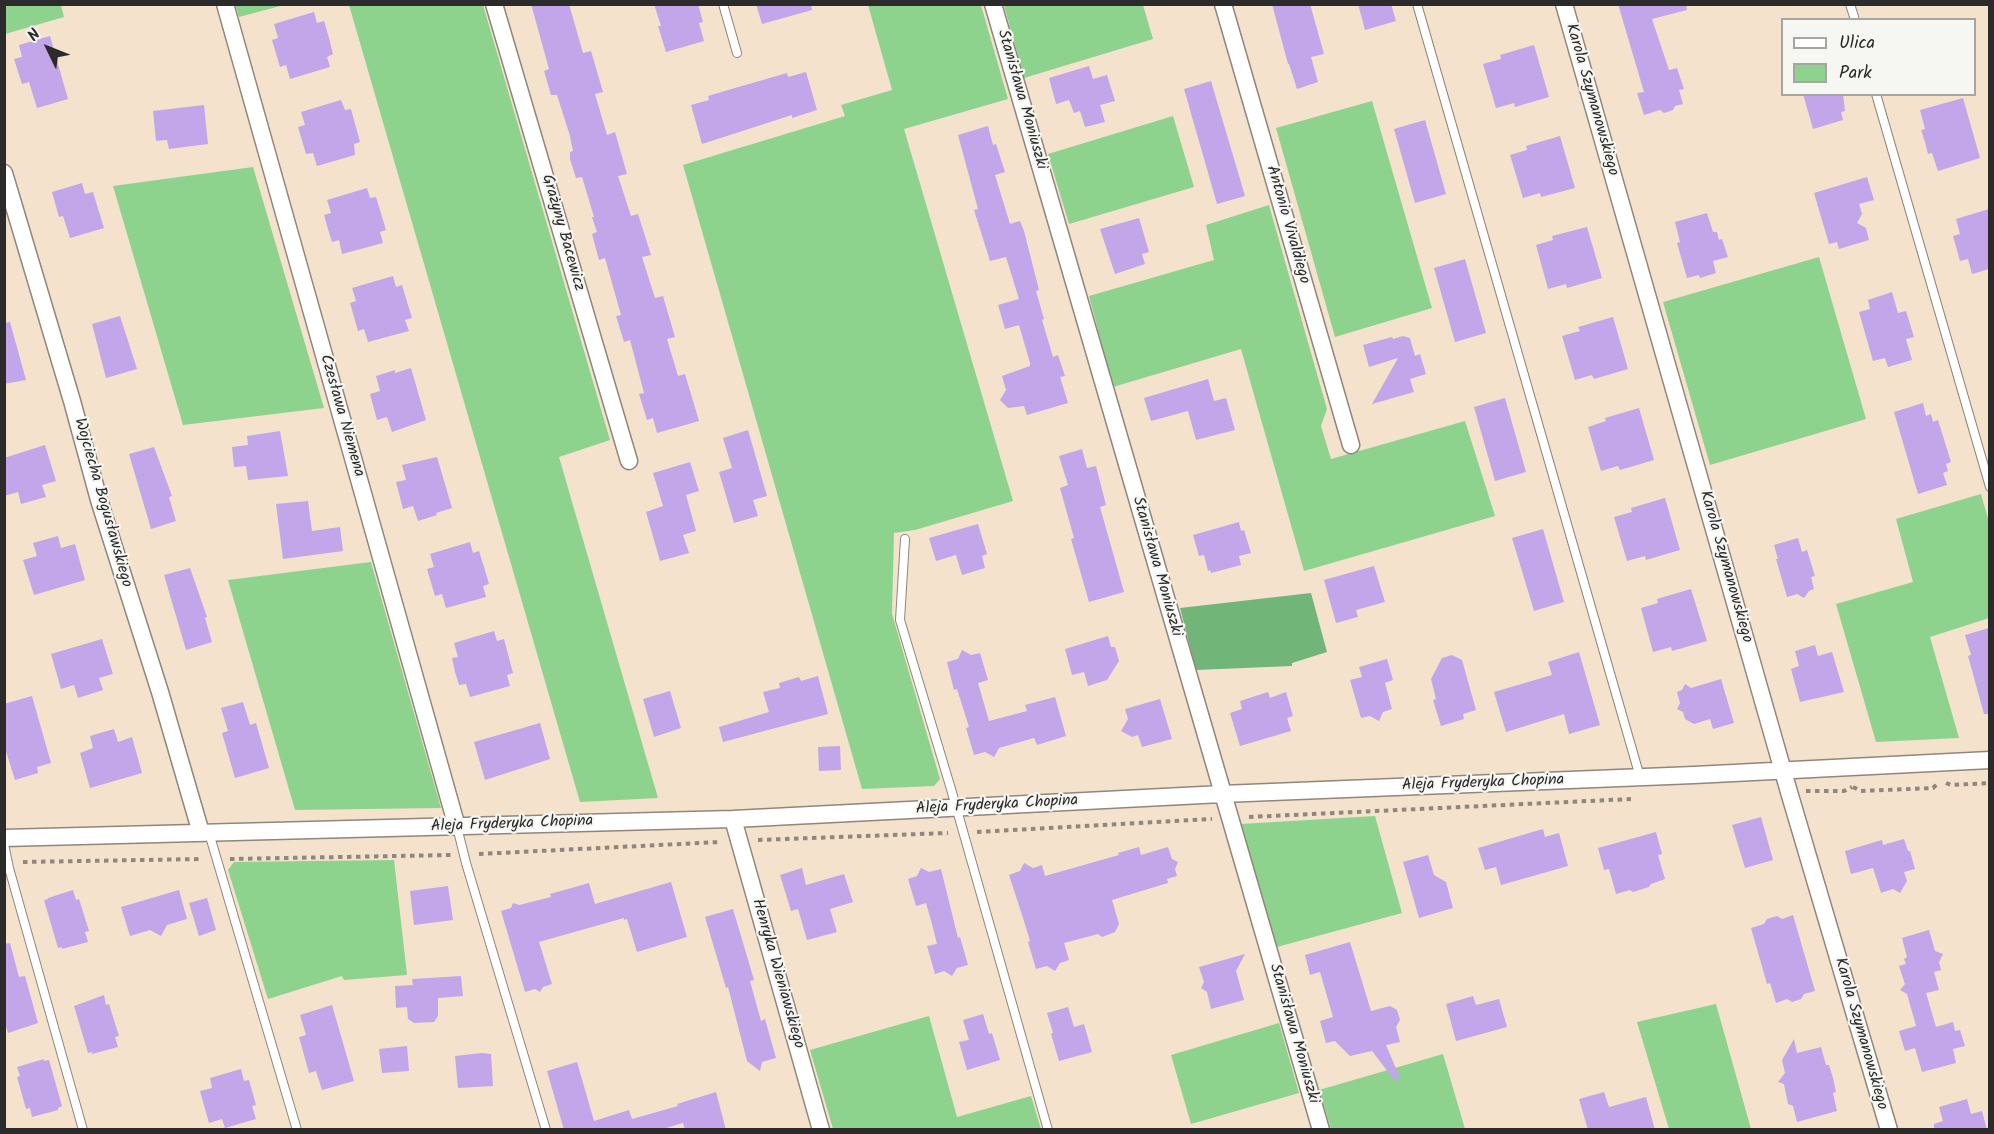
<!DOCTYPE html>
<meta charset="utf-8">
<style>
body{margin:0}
#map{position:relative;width:1994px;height:1134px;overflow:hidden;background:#f4e2cc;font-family:Kalam,sans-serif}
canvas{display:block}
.frame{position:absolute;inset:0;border:6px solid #2b2b2b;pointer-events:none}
.legend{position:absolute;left:1781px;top:18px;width:195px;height:78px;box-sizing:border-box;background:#f6f6f2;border:2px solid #a5a5a2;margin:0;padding:8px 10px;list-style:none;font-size:18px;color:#2b2b2b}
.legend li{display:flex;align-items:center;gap:12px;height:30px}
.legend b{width:30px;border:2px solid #a5a5a2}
.north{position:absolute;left:18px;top:18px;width:60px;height:60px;-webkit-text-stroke:4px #f6f6f2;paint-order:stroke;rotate:313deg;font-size:16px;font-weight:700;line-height:24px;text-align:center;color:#2b2b2b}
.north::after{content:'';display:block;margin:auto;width:21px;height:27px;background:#2b2b2b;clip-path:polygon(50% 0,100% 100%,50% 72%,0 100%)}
</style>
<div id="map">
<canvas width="1994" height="1134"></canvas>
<div class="frame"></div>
<ul class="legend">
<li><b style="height:8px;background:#fff"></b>Ulica</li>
<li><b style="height:16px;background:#8dd38d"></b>Park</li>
</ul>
<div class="north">N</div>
</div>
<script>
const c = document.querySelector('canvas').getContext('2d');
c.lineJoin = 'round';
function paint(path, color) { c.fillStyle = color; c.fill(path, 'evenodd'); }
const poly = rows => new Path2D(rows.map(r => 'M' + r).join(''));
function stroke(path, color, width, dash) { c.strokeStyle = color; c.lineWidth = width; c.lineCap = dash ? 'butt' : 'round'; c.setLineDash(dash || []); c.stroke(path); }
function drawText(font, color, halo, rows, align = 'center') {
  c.font = font + ' Kalam,sans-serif'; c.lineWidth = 4.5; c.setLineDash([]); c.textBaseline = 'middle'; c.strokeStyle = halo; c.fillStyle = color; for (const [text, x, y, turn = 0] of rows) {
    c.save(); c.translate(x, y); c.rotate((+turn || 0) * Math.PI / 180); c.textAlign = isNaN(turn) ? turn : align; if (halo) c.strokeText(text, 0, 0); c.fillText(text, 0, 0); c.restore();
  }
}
const green = poly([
 [5,4,61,5,64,17,5,34],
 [235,4,284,4,284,5,239,17],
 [349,5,483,5,610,440,559,457,658,798,580,802],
 [868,5,981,5,1008,99,904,129,1013,501,915,530,894,533,892,614,940,779,934,786,862,789,683,165,845,116,841,105,892,90],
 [1004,5,1143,5,1153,39,1024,78],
 [1372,101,1432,308,1335,337,1276,128],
 [1173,116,1194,187,1069,224,1048,154],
 [253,167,324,408,183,425,113,186],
 [1269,205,1327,409,1321,426,1331,459,1465,421,1495,516,1304,571,1241,349,1113,387,1089,296,1214,260,1206,225],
 [1819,257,1866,419,1710,465,1663,302],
 [1981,494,1989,522,1989,618,1930,637,1959,738,1876,742,1836,604,1913,582,1896,519],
 [371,562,441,808,295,810,228,580],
 [1375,816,1402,913,1277,947,1241,824],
 [394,860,407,975,344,980,342,976,268,999,228,870,234,862],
 [1716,1004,1751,1129,1669,1129,1637,1022],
 [929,1016,957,1117,1031,1096,1041,1129,833,1129,810,1050],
 [1279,1023,1299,1093,1191,1124,1171,1055],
 [1443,1054,1465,1129,1331,1129,1319,1090]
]);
const forest = poly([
 [1311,593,1327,652,1292,663,1292,666,1196,670,1180,608]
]);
const building = poly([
 [531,4,569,4,583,53,591,51,603,92,595,94,607,135,615,132,627,174,618,176,631,216,638,214,651,255,642,257,655,298,663,296,675,337,667,339,678,376,685,374,699,421,657,433,653,418,647,420,639,394,644,393,630,340,624,342,616,316,621,315,605,258,599,260,592,234,597,232,592,217,594,217,582,177,576,178,570,159,570,152,573,151,570,136,557,95,551,95,544,71,549,69],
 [654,4,698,4,703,22,699,23,704,41,666,52,658,26,661,26],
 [756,4,811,4,812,10,762,24],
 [1272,4,1310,4,1324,54,1311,57,1318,82,1297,89,1289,64,1288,64],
 [1358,4,1391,4,1396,21,1365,30],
 [1618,4,1686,4,1687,10,1652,19,1669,70,1677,68,1684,89,1679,90,1683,104,1675,106,1673,110,1664,113,1660,110,1644,115,1637,93,1644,92],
 [314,12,317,23,324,21,329,38,333,54,327,57,330,67,290,79,286,65,280,67,272,40,278,38,274,24],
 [50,36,68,99,37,108,29,82,22,84,14,59,22,57,19,45],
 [1534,45,1549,97,1515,107,1514,103,1496,108,1483,64,1501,59,1500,55],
 [1089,66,1093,79,1107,75,1115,101,1100,105,1105,122,1085,127,1080,111,1074,113,1069,100,1056,104,1049,78],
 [806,72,817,110,792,118,792,115,702,144,691,105,709,100,708,96,735,88,787,73,788,77],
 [1211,81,1245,196,1217,204,1184,89],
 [1803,94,1843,94,1845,111,1841,112,1843,120,1813,129],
 [1963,98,1980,158,1938,171,1932,153,1928,154,1925,142,1921,130,1925,129,1920,110],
 [341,100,345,110,351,109,360,142,354,144,355,155,317,166,313,153,306,154,298,127,305,125,301,112],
 [204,105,208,144,169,149,167,140,156,141,153,111],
 [1425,120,1446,194,1415,203,1394,129],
 [988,126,993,145,996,144,1005,172,995,175,1010,224,1020,221,1024,231,1039,290,1036,291,1044,319,1042,320,1053,357,1058,355,1065,376,1060,377,1068,403,1027,415,1024,406,1008,408,1000,400,1006,390,1002,376,1030,366,1030,363,1019,325,1005,329,998,305,1019,299,1006,257,990,261,974,210,978,209,958,135],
 [1560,136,1575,188,1541,197,1540,193,1523,198,1510,155,1527,150,1526,146],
 [1867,177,1874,200,1859,204,1862,214,1857,223,1866,228,1869,240,1839,249,1837,242,1829,244,1814,193],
 [82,183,85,194,93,192,104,228,70,238,63,216,59,217,52,192],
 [367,188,370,198,376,197,386,230,380,232,383,243,342,254,339,240,332,242,328,229,324,215,331,213,327,200],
 [1989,209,1989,269,1972,274,1968,259,1960,261,1953,236,1960,234,1956,219],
 [1707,213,1713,232,1717,232,1719,240,1722,239,1728,257,1713,261,1716,273,1700,278,1699,275,1687,278,1677,243,1680,242,1675,222],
 [1139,218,1149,252,1142,254,1145,264,1115,274,1100,229],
 [1587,227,1602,278,1567,288,1566,284,1548,289,1536,245,1553,240,1552,236],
 [1465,259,1486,333,1455,342,1434,268],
 [393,276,396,287,402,285,412,318,405,320,409,331,368,342,364,329,358,331,350,303,356,301,352,288],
 [1892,292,1898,313,1906,311,1914,337,1906,339,1912,360,1888,367,1885,358,1873,361,1859,312,1870,309,1868,300],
 [120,316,137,369,106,378,92,324],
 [1613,317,1628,369,1594,379,1592,375,1575,380,1562,336,1580,331,1578,327],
 [10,322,26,380,4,384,4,323],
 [1403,336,1410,338,1415,356,1420,354,1426,374,1410,379,1414,392,1372,404,1398,358,1369,367,1363,345,1392,337,1393,339],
 [411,368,426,420,392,432,387,417,377,420,370,394,380,391,376,376,395,370,395,373],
 [1208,379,1214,401,1226,398,1235,430,1196,440,1188,411,1151,421,1144,398],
 [1505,398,1526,472,1495,481,1474,407],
 [1923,403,1926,416,1931,414,1933,422,1938,420,1951,462,1946,464,1948,471,1943,473,1947,485,1918,494,1894,412],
 [1639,408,1654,460,1620,470,1618,466,1601,471,1588,427,1606,421,1605,418],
 [748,430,767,496,753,500,758,516,734,523,719,472,732,468,723,438],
 [280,431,288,476,248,480,246,466,234,467,232,447,248,445,247,436],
 [45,445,56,481,42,485,46,497,21,504,18,492,4,496,4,458],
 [154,447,172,496,169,497,176,521,151,529,129,454],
 [1082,449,1087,468,1096,466,1106,505,1100,507,1124,592,1089,602,1071,539,1074,538,1060,488,1068,485,1059,456],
 [437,457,452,508,436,513,437,515,418,521,413,506,403,509,396,482,406,480,402,465],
 [690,462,699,491,686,495,696,531,683,535,689,553,660,561,646,512,663,506,653,473],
 [1665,498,1680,550,1646,560,1645,556,1627,561,1614,517,1632,512,1631,508],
 [308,501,312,531,340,527,343,551,283,559,276,504],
 [1239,522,1241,531,1244,530,1251,553,1239,556,1241,565,1211,573,1210,570,1208,571,1204,555,1199,556,1193,535],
 [978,524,987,554,982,556,985,568,962,575,956,555,936,561,929,538],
 [1543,529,1564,602,1534,611,1512,538],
 [58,536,61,548,75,544,85,580,34,595,23,560,37,556,33,543],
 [1798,538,1802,552,1807,550,1815,576,1811,577,1814,589,1809,591,1804,598,1797,594,1787,597,1776,559,1778,559,1774,545],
 [470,542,473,553,479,551,484,567,489,584,483,586,486,597,446,608,442,594,435,596,427,569,434,567,430,554],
 [1374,566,1385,602,1356,610,1358,617,1336,623,1324,580],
 [190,568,207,617,205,618,212,642,186,650,164,575],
 [1691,589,1707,641,1672,651,1671,647,1653,652,1641,608,1658,603,1657,599],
 [1989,628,1989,714,1984,714,1968,656,1971,655,1965,635],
 [494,631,497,641,504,639,513,673,507,675,510,686,470,697,466,684,459,685,455,672,452,658,458,657,454,643],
 [1108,636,1111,647,1115,647,1119,661,1107,680,1088,686,1084,672,1072,675,1065,649],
 [102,639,113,674,99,678,103,690,78,698,74,685,61,689,51,654],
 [1815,645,1818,656,1832,652,1844,692,1800,702,1791,669,1799,666,1795,651],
 [962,650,971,655,980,653,988,680,978,683,989,721,1027,711,1025,705,1055,697,1066,736,1037,745,1034,738,999,748,994,757,985,752,974,755,966,728,969,727,957,689,954,690,947,662,958,659],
 [1579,652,1600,725,1569,734,1564,714,1506,732,1494,692,1552,675,1548,662],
 [1452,655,1462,660,1476,710,1463,714,1464,719,1441,726,1433,700,1436,699,1431,679,1442,658],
 [1387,659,1393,680,1385,683,1392,709,1383,712,1379,721,1370,716,1361,718,1350,680,1362,677,1359,667],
 [818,676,828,714,723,742,719,727,769,712,763,692,780,688,779,683,799,677,801,681],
 [1721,679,1734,723,1713,729,1710,719,1694,724,1685,719,1683,712,1677,709,1680,703,1677,692,1682,690,1685,684,1691,688],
 [670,691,681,728,654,737,643,699],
 [1268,692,1270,698,1286,692,1293,716,1287,718,1291,731,1240,746,1230,713,1242,709,1240,701],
 [32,696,51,763,37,767,38,773,15,780,4,745,4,704],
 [1160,699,1172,739,1142,747,1138,735,1132,737,1121,731,1128,719,1125,709],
 [243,702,250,725,256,723,269,768,235,778,222,733,228,731,221,708],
 [540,723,550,759,485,780,474,742],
 [114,729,118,742,132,737,142,773,90,788,80,753,93,748,90,736],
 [840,746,841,770,819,771,818,747],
 [1761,817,1773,860,1745,868,1732,825],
 [1543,829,1545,837,1559,833,1568,866,1501,885,1496,867,1485,870,1478,848],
 [1656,832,1662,854,1658,855,1665,879,1651,884,1649,887,1633,892,1630,890,1616,894,1609,869,1604,870,1598,848],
 [1904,839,1908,851,1910,851,1915,869,1904,872,1907,881,1900,893,1893,889,1881,893,1873,868,1851,874,1845,851,1882,840,1883,845],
 [1139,847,1141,855,1168,847,1172,859,1178,862,1175,869,1177,876,1167,879,1168,883,1112,900,1119,924,1115,932,1102,937,1098,934,1064,943,1069,960,1060,963,1055,971,1047,966,1036,969,1028,942,1030,941,1024,921,1009,875,1020,871,1024,863,1033,868,1042,865,1045,876,1119,855,1118,853],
 [1428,855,1434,875,1446,882,1453,908,1419,918,1403,862],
 [802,868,806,885,844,874,853,902,830,909,837,932,807,940,798,909,791,911,780,875],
 [921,868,929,872,941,869,958,938,960,937,968,965,957,968,952,976,944,971,935,974,927,946,937,944,932,924,926,903,916,906,908,879,917,876],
 [671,882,687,937,637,952,627,919,624,920,624,918,539,942,552,984,543,987,540,992,535,989,525,992,501,911,511,908,513,903,519,905,551,897,550,894,589,883,595,904],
 [448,886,453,920,414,925,410,891],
 [73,890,76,900,79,899,89,931,85,932,88,942,62,949,62,947,58,948,44,900,48,899,48,898],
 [179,890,187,919,167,925,161,936,150,930,130,936,121,907],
 [207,898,216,930,199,936,189,903],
 [733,909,754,980,750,981,761,1021,765,1019,776,1058,762,1062,760,1071,747,1061,728,987,726,988,705,917],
 [1793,915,1815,991,1804,994,1801,999,1792,1002,1787,999,1776,1003,1770,983,1767,984,1751,928,1764,924,1767,919,1777,916,1782,919],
 [1929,930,1935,951,1943,954,1939,962,1941,970,1934,972,1939,990,1926,993,1936,1027,1953,1022,1955,1031,1960,1030,1965,1046,1953,1049,1956,1063,1922,1072,1915,1048,1905,1051,1899,1031,1916,1026,1907,994,1900,990,1905,984,1899,966,1906,964,1904,959,1907,957,1902,938],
 [1350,942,1371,1011,1390,1006,1397,1010,1400,1020,1396,1027,1400,1042,1386,1045,1400,1078,1395,1081,1372,1051,1350,1056,1335,1041,1326,1043,1320,1021,1333,1017,1320,972,1310,975,1305,955],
 [10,943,19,977,25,976,38,1023,8,1033,4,1019,4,944],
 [1245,954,1236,971,1244,1000,1211,1009,1207,992,1201,988,1204,982,1199,967],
 [461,976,463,996,438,998,438,1016,434,1022,414,1023,408,1019,407,1007,396,1008,395,986,413,985,412,979],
 [104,995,106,1005,109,1004,119,1036,115,1037,118,1047,92,1054,92,1052,88,1053,74,1006],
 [1473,996,1476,1005,1499,999,1507,1027,1456,1041,1446,1004],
 [332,1005,354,1081,322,1090,316,1071,309,1073,299,1037,306,1035,300,1015],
 [1068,1007,1074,1027,1084,1024,1092,1052,1059,1061,1051,1034,1053,1033,1047,1013],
 [983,1014,989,1034,992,1033,1000,1060,967,1070,959,1042,969,1040,963,1020],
 [1794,1039,1797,1053,1821,1047,1826,1065,1829,1065,1833,1078,1836,1092,1833,1093,1837,1111,1797,1122,1793,1106,1788,1104,1784,1084,1778,1082,1785,1073,1782,1060],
 [407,1046,409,1071,382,1073,379,1049],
 [482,1053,491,1054,493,1086,458,1088,455,1056],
 [44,1059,44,1061,49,1060,62,1106,58,1108,58,1110,32,1117,30,1108,26,1109,17,1077,20,1076,17,1067],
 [577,1062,594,1121,629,1110,632,1119,678,1106,677,1104,716,1092,726,1130,685,1130,683,1123,659,1130,564,1130,547,1071],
 [241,1069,244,1081,249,1080,256,1105,252,1106,256,1119,225,1128,222,1119,209,1123,200,1091,212,1088,210,1078],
 [1604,1092,1609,1107,1646,1097,1655,1130,1588,1130,1579,1099],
 [1967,1099,1971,1114,1982,1111,1987,1130,1934,1130,1934,1124,1943,1121,1939,1107]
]);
const path = poly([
 [1946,783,1951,785,1990,783],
 [1853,787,1861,791,1933,788,1939,782],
 [1806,791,1844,791,1852,787],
 [1249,817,1631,799],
 [977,832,1212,819],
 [758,840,948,833],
 [479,854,720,842],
 [230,859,451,855],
 [23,862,202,859]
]);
const service = poly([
 [723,4,737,53],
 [1417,4,1640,777],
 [1850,4,1855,20],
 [1876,94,1990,487],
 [905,539,900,620,951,789,1048,1130],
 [457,827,466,863,546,1130],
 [209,833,297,1130],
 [4,844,9,868,83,1130]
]);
const minor = poly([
 [225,4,457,827],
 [494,4,629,461],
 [993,4,1321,1130],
 [1223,4,1351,445],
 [1564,4,1789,792,1889,1130],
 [4,173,72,401,99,500,160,692,201,833],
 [733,819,821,1130],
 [4,838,733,819,1222,794,1694,775,1990,760]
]);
const streetNames = [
 ["Stanisława Moniuszki",1021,100,74],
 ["Karola Szymanowskiego",1591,100,74],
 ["Antonio Vivaldiego",1287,225,74],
 ["Grażyny Bacewicz",562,233,74],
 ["Czesława Niemena",341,416,74],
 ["Wojciecha Bogusławskiego",102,503,74],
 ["Stanisława Moniuszki",1156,567,74],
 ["Karola Szymanowskiego",1725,567,74],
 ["Aleja Fryderyka Chopina",1483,784,-2],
 ["Aleja Fryderyka Chopina",997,806,-3],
 ["Aleja Fryderyka Chopina",512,825,-2],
 ["Henryka Wieniawskiego",777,974,74],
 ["Stanisława Moniuszki",1293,1034,74],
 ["Karola Szymanowskiego",1860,1034,74]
];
paint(green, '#8dd38d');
paint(forest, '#72b578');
paint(building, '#c2a6e9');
stroke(service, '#90867c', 10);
stroke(minor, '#90867c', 19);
stroke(path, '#90867c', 4, [4.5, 4.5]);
stroke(service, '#fff', 8);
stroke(minor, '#fff', 16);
drawText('16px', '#2b2b2b', '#f6f6f2', streetNames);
</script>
